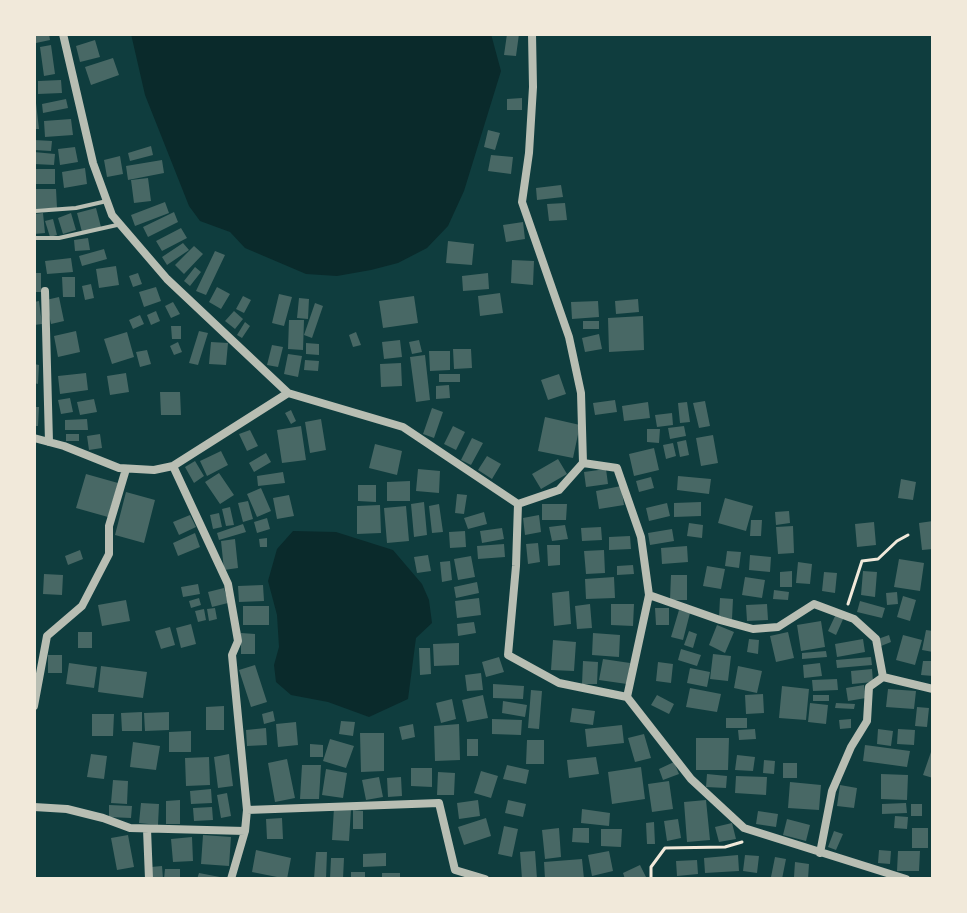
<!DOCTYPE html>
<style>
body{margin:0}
#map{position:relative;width:967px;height:913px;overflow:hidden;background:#0f3d3e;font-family:"Fira Sans Condensed",sans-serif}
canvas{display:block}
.frame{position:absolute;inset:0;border:36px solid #f1e9da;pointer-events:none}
</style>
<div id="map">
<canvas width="967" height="913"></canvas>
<div class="frame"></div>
</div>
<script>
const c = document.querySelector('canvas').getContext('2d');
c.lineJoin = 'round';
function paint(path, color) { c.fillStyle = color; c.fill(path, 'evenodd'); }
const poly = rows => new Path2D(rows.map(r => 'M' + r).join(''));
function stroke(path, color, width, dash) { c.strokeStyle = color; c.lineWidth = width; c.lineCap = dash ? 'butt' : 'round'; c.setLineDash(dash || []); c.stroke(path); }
const water = poly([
 [131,34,491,34,501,71,464,191,448,226,427,248,398,263,371,270,337,276,306,274,245,248,230,232,200,221,189,206,145,95],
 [293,531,336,532,393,550,422,584,429,600,432,623,416,638,408,699,369,717,328,702,291,695,276,682,274,665,279,647,277,615,268,581,277,549]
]);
const building = poly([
 [34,34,49,34,50,40,36,43],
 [507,34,519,34,516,56,504,55],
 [95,40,100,57,80,62,76,46],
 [51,45,55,74,44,76,40,47],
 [113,58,119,75,91,85,85,67],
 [61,80,62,93,38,94,38,81],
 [522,98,522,110,507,110,507,99],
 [66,99,68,108,43,113,42,104],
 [34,103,36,103,39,129,34,129],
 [71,119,73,135,45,137,44,121],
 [488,130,500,133,495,150,484,147],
 [34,140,52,141,51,151,34,150],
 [151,146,153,155,130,161,128,153],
 [75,147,78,162,60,165,58,149],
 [34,152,55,154,54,165,34,164],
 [491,155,513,157,511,174,488,171],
 [120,156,123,174,107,177,104,160],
 [162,160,164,173,128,180,126,166],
 [85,168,87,184,64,188,62,172],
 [34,169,55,169,55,184,34,184],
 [148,178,151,201,134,203,131,180],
 [561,185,563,197,537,200,536,188],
 [34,189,56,189,57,208,34,209],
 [165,202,169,213,135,226,131,215],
 [565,203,567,220,549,221,547,204],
 [96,208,101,227,82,232,77,213],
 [174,212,178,222,148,237,143,227],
 [43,213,45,233,34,234,34,214],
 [71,213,76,230,63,234,58,218],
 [53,219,57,235,50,237,45,221],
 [523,222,525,239,506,242,503,225],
 [181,228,187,238,162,251,156,241],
 [88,238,90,250,75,251,74,240],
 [448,241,474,244,472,265,446,263],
 [183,243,189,250,167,265,162,257],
 [194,246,203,254,184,274,175,265],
 [104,249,107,259,82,266,79,256],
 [215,251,225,255,206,295,196,291],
 [71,258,73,272,47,274,45,261],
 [512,260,534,261,533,285,511,283],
 [116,266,119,285,99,288,96,269],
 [195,267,201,272,190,286,184,281],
 [34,273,41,273,41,292,34,292],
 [138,273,142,284,133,287,129,276],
 [488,273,489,289,463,291,462,276],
 [62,277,75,277,75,297,63,297],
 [91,284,94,298,85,300,82,286],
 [156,287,161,301,144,307,139,292],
 [217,287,230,294,221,309,209,302],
 [500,293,503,313,480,316,478,296],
 [279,294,292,297,284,326,272,323],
 [243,296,251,300,244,313,236,309],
 [414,296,418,323,383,328,379,301],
 [59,297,64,321,51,324,46,300],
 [299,298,309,299,308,319,297,318],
 [638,299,639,312,616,314,615,301],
 [39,301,42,324,34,325,34,302],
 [598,301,599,317,572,319,571,302],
 [173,302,180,314,171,318,165,306],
 [315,303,323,306,312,338,304,335],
 [156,311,160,321,151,325,147,315],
 [234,311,243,319,235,329,225,321],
 [140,315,144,324,133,329,129,320],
 [643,316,644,350,609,352,608,318],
 [289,320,304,320,303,350,288,349],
 [583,321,599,321,599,329,583,329],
 [245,322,250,326,242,338,237,335],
 [171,326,181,326,181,339,172,339],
 [76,331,80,352,58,357,54,336],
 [199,331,208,333,198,365,189,363],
 [127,332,134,357,112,364,104,339],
 [356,332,361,345,353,347,349,335],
 [599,334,602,349,585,352,582,338],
 [400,340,402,357,384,359,382,342],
 [419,340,422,352,412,354,409,342],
 [178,342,182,352,174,355,170,346],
 [211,342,228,343,226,365,209,364],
 [306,343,319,344,319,355,306,354],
 [272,345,283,347,278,367,267,365],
 [453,349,471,349,472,368,454,369],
 [147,350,151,364,140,367,136,352],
 [429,351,450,351,450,370,430,371],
 [288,354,302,356,298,377,284,374],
 [425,355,430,400,416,402,410,357],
 [305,360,319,361,318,371,304,370],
 [401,363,402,386,381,387,380,364],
 [34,364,39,365,38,384,34,383],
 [86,373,88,390,60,394,58,376],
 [126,373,129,392,110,395,107,376],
 [439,374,460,374,460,382,439,382],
 [559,374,566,394,548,400,541,380],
 [449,385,450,398,436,399,436,386],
 [160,392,180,392,181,415,161,415],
 [70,398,73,412,61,414,58,400],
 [94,399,97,412,80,415,77,402],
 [615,400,617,412,595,415,593,403],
 [705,401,710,426,699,428,693,403],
 [648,402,650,418,624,421,622,406],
 [687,402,690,422,680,423,678,403],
 [34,407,39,407,38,426,34,426],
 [432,408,443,412,434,438,423,434],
 [291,410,296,421,291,424,285,413],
 [672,413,673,425,657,427,655,415],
 [545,417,580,425,573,458,538,451],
 [87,419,88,430,65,430,65,420],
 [321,419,326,450,310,453,305,422],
 [301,426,306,460,282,463,277,430],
 [453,426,465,432,456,450,444,444],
 [684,426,686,436,670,439,668,428],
 [647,429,660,429,659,443,647,442],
 [250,430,258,446,247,451,239,434],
 [66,434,79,434,79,441,66,441],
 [100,434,102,448,89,450,87,436],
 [713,435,718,463,701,466,696,438],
 [472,438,483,443,471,465,461,460],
 [686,440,689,455,680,457,677,442],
 [673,443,676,456,666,459,663,445],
 [375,444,402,451,397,475,369,468],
 [654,448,659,470,634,476,629,454],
 [221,451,228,465,207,476,200,461],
 [266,453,271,462,254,472,249,463],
 [487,456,501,464,492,479,478,470],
 [558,459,567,474,541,489,532,474],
 [195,461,204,476,194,483,185,467],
 [418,469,440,471,439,493,416,491],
 [606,469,608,484,586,487,584,472],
 [283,472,285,483,258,486,257,476],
 [219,473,234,495,220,504,205,482],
 [86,474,118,483,108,517,76,508],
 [678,476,711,479,709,494,677,490],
 [651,477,654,488,639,492,636,481],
 [901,479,916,482,913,500,898,498],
 [410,481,410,501,387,501,387,482],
 [358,485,376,485,376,502,358,501],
 [621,486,624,505,599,509,596,491],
 [261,488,271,511,257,517,247,494],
 [126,492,155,500,144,543,115,535],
 [457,494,467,495,464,514,455,513],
 [289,495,294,516,277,519,273,498],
 [725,498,753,506,746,531,718,523],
 [248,501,253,519,243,522,238,503],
 [424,502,427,535,414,537,411,504],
 [701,502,701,516,674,517,674,503],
 [667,503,670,516,649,521,646,508],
 [439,504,443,532,432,533,429,506],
 [542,504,567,504,566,520,542,520],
 [380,505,381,533,357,534,357,506],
 [406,506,409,541,387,543,384,508],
 [230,507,234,525,226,526,222,509],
 [789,511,790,523,776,525,775,512],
 [484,512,487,524,468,529,464,518],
 [219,513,222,527,213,529,210,515],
 [190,515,196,527,179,535,173,522],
 [539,515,541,532,525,535,523,518],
 [267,518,270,529,257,533,254,522],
 [751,520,762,520,761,536,750,536],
 [933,521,933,549,922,550,919,523],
 [874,522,876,545,857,547,855,524],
 [689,523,703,525,702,538,687,536],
 [243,524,246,532,219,540,217,533],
 [565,525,568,539,552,541,549,527],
 [793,526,794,553,778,554,776,527],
 [601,527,602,540,582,541,581,528],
 [502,528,504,539,482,543,480,531],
 [672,529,674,541,650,545,648,533],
 [465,531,466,547,450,548,449,532],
 [195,533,200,547,178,556,173,543],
 [630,536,631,549,609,550,609,537],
 [267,538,267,547,260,547,259,539],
 [235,539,238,568,224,570,221,541],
 [538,543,540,562,528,564,526,544],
 [504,544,505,557,478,559,477,546],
 [547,545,560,545,560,565,548,566],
 [687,546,688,562,662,564,661,548],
 [80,550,83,559,68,565,65,556],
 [604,550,605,573,586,574,584,551],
 [727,551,741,552,739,568,725,566],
 [428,555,431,571,417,573,414,557],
 [750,555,771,557,770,572,749,570],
 [471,556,475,577,458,580,454,559],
 [899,559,924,563,920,591,894,587],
 [450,561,452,580,442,582,440,562],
 [798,562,812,564,810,584,796,583],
 [633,565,634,574,617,575,617,566],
 [707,566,725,569,721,589,703,586],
 [792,571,792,587,780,587,780,572],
 [863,571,877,572,875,597,861,595],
 [824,572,837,573,835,593,822,591],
 [44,574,63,575,62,595,43,594],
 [671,575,687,575,687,600,670,600],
 [614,577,615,598,586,599,585,579],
 [745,577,765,580,762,598,742,595],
 [477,582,479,593,456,598,454,587],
 [198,584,200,594,183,597,181,587],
 [263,585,264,601,239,602,238,586],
 [224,588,228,603,212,607,208,592],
 [774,590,789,592,788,600,773,599],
 [569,591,571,624,554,626,552,593],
 [897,592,898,604,887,605,886,593],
 [903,596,916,600,910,621,897,617],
 [199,598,201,605,191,608,189,601],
 [479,598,481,615,457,618,455,601],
 [720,598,733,599,732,619,719,618],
 [126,600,130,621,102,626,98,605],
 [860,601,885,608,882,618,857,612],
 [590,604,592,628,577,629,575,606],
 [611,604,634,604,633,626,611,625],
 [767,604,768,620,747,621,746,605],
 [243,606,269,606,269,625,243,625],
 [215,608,217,619,209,621,207,609],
 [655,608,669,608,669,625,656,625],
 [204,609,206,620,198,622,195,611],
 [679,610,690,613,683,640,671,637],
 [836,614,844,617,836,635,828,631],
 [821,621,825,647,801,651,797,625],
 [474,622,476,633,458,636,457,624],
 [191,624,196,644,181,648,176,628],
 [717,625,734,632,725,653,709,645],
 [170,627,175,645,161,649,155,631],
 [926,630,933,631,933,652,922,650],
 [689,631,697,634,693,648,684,645],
 [78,632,92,632,92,648,78,648],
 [788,632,794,658,776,662,770,636],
 [241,633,255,634,255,654,241,654],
 [593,633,620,635,619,657,592,655],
 [889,635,891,642,881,646,878,639],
 [903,635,922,640,915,665,896,660],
 [749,639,759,640,758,654,747,652],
 [863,639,865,652,837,657,835,644],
 [553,640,576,642,574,671,551,670],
 [459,643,459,665,434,666,433,644],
 [419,648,430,648,431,674,420,675],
 [681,649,701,655,697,666,678,660],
 [826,651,827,657,802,659,802,653],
 [713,654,731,656,728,681,710,679],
 [48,655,62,655,62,673,48,673],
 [499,657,504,672,486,677,482,662],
 [871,657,872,665,837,668,836,660],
 [603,659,630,663,627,684,599,680],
 [583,661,598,662,597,684,582,684],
 [923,661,933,661,933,676,921,675],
 [658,662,673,664,671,683,656,681],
 [69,663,97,667,94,688,66,684],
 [820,663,822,676,804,678,803,665],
 [255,665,267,702,251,707,239,670],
 [101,666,147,672,143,698,98,692],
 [738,666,762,671,757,693,734,688],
 [690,668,710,672,707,687,687,683],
 [872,669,873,682,852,684,851,671],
 [481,673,483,690,467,691,465,675],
 [837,679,838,690,813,691,812,680],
 [493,684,524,686,523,699,493,698],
 [864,685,866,698,848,701,846,688],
 [782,686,809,689,806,720,779,718],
 [690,688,721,694,717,712,686,707],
 [888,689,916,691,914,709,886,707],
 [531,690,542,691,539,729,528,728],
 [763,694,764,713,746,714,745,695],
 [483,695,488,718,467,722,462,700],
 [657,695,674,704,669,714,651,705],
 [813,695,829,695,829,701,813,701],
 [452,699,456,719,441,723,436,703],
 [503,701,527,705,525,717,502,713],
 [810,703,828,705,826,724,808,722],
 [836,703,855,704,854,709,835,708],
 [224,706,224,730,206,730,206,707],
 [917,707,929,708,927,727,915,726],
 [572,708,595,711,593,725,570,722],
 [273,711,275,721,264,724,262,714],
 [142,712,142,731,122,731,121,713],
 [169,712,169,730,145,731,144,713],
 [92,714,114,714,113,736,92,736],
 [726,718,747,718,747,728,726,728],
 [492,719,522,720,521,735,492,734],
 [851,719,851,728,840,729,839,720],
 [341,721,355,722,353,736,339,734],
 [296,722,298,745,278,747,276,724],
 [413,724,415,737,402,740,399,727],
 [459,724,460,760,435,761,434,726],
 [622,725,624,743,587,747,585,729],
 [266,728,267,745,247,746,246,730],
 [755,729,756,739,739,740,738,730],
 [878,729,893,731,891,746,877,744],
 [898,729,915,730,914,745,897,744],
 [191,731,191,752,169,752,169,732],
 [360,733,384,733,384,771,361,772],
 [644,734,651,758,635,762,628,738],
 [696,738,729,738,728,770,696,770],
 [330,739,354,746,346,768,323,761],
 [467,739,478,739,478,756,467,756],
 [527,740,544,740,544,764,526,764],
 [133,742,160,746,156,770,130,767],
 [310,744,323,745,323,757,310,757],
 [865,745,910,751,907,767,863,761],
 [931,752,933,753,933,778,923,775],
 [91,754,107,756,104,779,87,777],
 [229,754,233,786,218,788,214,757],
 [737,755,755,757,753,771,735,770],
 [209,757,210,785,186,786,185,758],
 [596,757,599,774,569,778,567,760],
 [287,759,295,798,275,802,268,763],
 [764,760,775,761,774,774,763,773],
 [674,762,679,774,663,780,659,769],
 [783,763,797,763,797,778,783,778],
 [302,765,321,765,319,799,300,799],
 [507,765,529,770,526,784,503,779],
 [641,767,645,799,612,804,608,772],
 [411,768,432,768,432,787,411,786],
 [326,769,347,773,343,798,322,795],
 [481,771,498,776,491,798,474,793],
 [438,772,455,773,454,795,437,795],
 [707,774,727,776,726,788,706,787],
 [881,774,908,775,907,800,881,799],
 [736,776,767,777,766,795,735,793],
 [379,777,383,797,366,800,362,780],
 [401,777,402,796,388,797,387,778],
 [113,780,128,781,127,804,111,803],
 [669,781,673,809,652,812,648,784],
 [790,782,821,785,819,810,788,808],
 [840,785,857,788,854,808,837,806],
 [211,789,212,803,191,804,190,791],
 [227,793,231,816,221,818,217,795],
 [180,800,180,824,166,824,166,801],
 [478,800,480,816,459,819,457,803],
 [508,800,526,804,523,817,505,813],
 [706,800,710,840,687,842,684,802],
 [141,803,159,804,158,825,139,823],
 [906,803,907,813,882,814,882,804],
 [911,804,922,804,922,816,911,816],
 [109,805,132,806,131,818,109,817],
 [212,807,213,820,194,821,193,808],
 [334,808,351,809,349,841,332,840],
 [582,809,610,813,609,826,581,823],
 [353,810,363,811,363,829,353,829],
 [758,811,778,814,776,827,756,824],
 [895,816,908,817,907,829,894,828],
 [282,818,283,839,267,839,266,819],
 [486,818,491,836,464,845,458,827],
 [678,819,681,838,667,841,664,821],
 [787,819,810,825,806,841,783,835],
 [654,822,655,844,647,844,646,823],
 [732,823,736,839,719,842,715,827],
 [504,826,518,829,512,857,498,854],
 [559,828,561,857,545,859,542,830],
 [573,828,589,828,589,843,572,842],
 [912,828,928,828,928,848,912,848],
 [601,829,622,829,621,847,601,846],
 [834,831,843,834,836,850,828,847],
 [128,835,134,867,117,870,111,838],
 [203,835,231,837,229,866,201,864],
 [192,837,193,861,173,862,171,839],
 [256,850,291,858,287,879,252,872],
 [879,850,891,851,890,864,878,863],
 [535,851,537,879,522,879,520,852],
 [609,851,613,871,592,876,588,855],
 [898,851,920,851,919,871,897,871],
 [316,852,327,852,326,879,314,879],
 [386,853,386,866,363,867,363,854],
 [738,855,739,871,705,873,704,858],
 [745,855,759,856,757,873,743,871],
 [775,857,786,859,782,879,771,877],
 [331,858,344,858,343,879,330,879],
 [582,859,584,879,545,879,544,862],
 [697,860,698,874,677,876,676,861],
 [795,862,809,864,808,879,794,877],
 [640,865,647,879,625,879,623,873],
 [162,866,163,879,152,879,151,867],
 [165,869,180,869,180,879,164,879],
 [351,872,365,872,365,879,351,879],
 [199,873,225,878,225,879,197,879],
 [382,873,400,873,400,879,382,879]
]);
const path = poly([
 [848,604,862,561,878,559,897,541,908,535],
 [651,879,651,867,665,848,725,847,742,842]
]);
const service = poly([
 [35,211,76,208,107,201],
 [34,238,59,238,117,225]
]);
const minor = poly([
 [63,34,93,163,112,215,167,279,288,393,403,427,518,504,516,566,508,655,559,683,627,697,691,779,744,828,906,879],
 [45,291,49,442],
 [34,438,64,446,119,468,154,470,173,466,288,393],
 [583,463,617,468,641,537,649,595,627,697],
 [173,466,228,584,238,641,232,655,247,810,245,831,231,879],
 [518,504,559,490,583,463,581,393,569,337,522,202,529,153,533,87,532,34],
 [649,595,720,620,753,629,778,627,814,604,854,619,876,639,883,677,933,689],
 [34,706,47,636,82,606,109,554,109,526,126,469],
 [34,807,67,809,103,818,130,828,245,831],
 [247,810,439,803,455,870,485,879],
 [147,829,149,879],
 [820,853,832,791,851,747,867,721,869,687,883,677]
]);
paint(water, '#0a2a2b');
paint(building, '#486865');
stroke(path, '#f1e9da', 3);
stroke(service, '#b8beb3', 4);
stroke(minor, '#b8beb3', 8);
</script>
